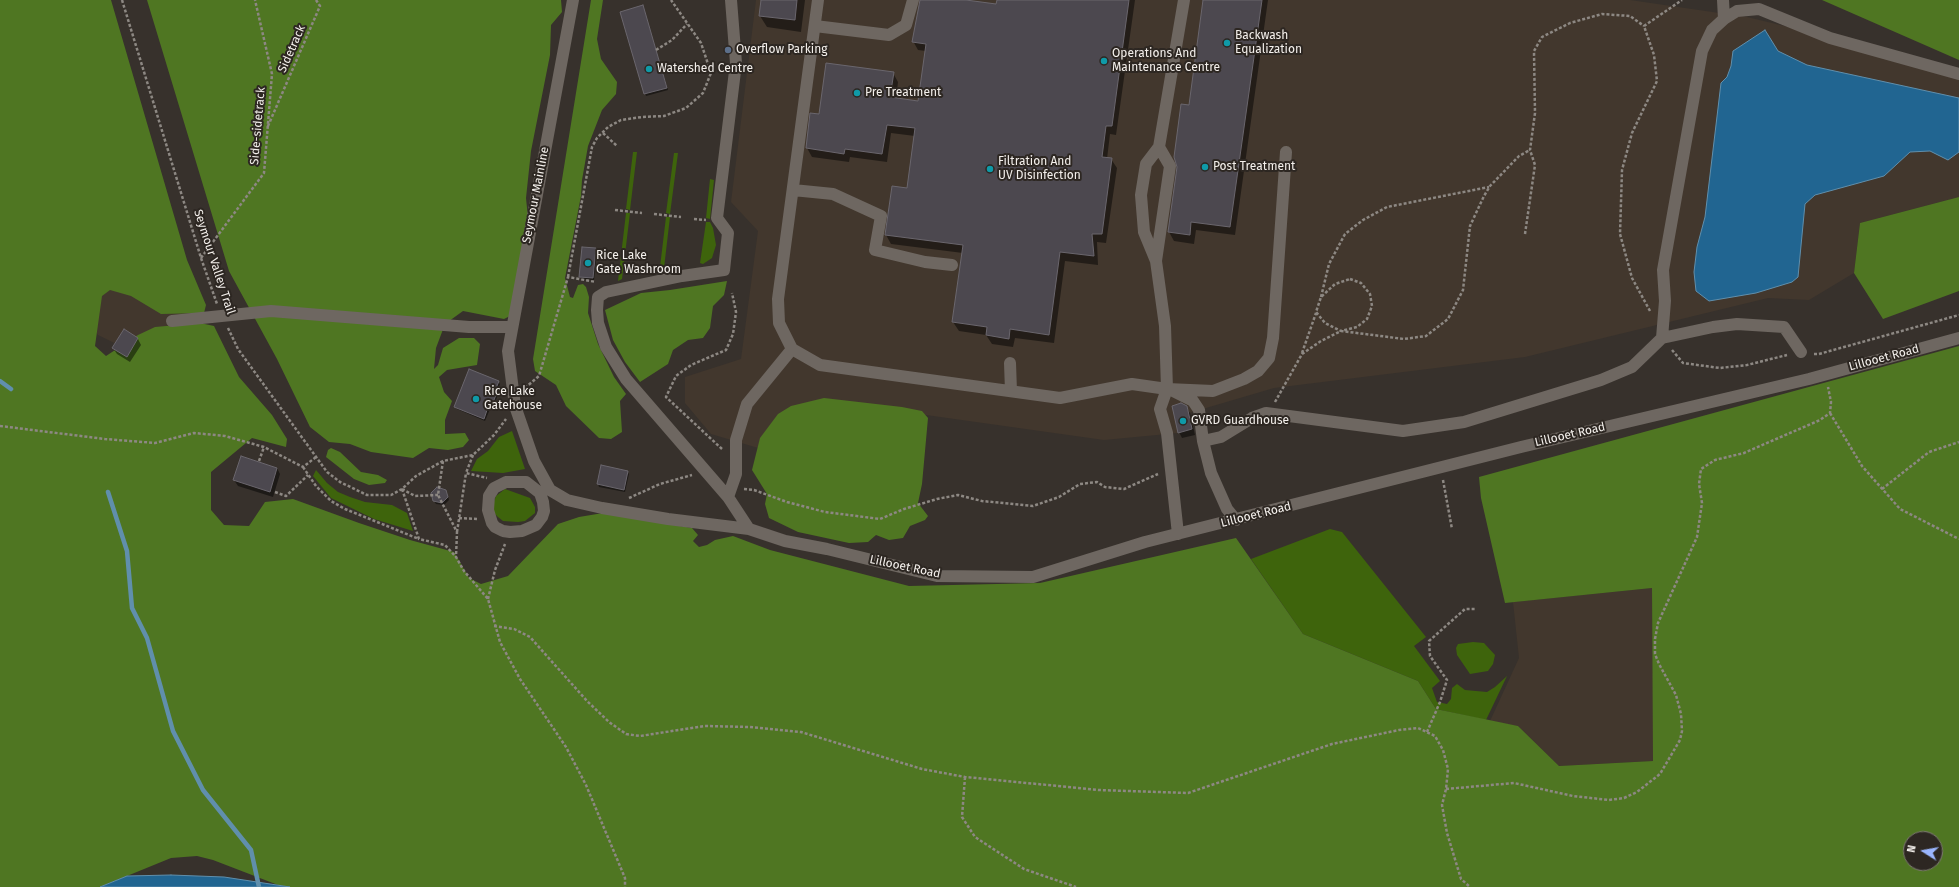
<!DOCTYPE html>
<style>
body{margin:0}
#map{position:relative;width:1959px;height:887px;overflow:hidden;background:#37312c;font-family:"Fira Sans",sans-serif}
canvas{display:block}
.north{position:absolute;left:1903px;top:831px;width:40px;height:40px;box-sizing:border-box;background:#2d2722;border:1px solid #7d7773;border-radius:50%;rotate:281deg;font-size:11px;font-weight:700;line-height:16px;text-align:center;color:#f4f0ec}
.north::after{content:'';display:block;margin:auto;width:14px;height:18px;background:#9ab5fd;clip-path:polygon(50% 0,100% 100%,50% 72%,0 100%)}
</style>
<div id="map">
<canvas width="1959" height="887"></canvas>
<div class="north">N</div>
</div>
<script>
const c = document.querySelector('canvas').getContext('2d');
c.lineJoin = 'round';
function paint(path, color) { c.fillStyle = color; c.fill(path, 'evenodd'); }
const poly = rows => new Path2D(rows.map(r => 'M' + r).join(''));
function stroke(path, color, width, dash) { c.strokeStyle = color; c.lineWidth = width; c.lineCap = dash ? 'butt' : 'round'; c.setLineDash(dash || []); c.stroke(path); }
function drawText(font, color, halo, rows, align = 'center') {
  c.font = font + ' "Fira Sans",sans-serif'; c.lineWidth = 4; c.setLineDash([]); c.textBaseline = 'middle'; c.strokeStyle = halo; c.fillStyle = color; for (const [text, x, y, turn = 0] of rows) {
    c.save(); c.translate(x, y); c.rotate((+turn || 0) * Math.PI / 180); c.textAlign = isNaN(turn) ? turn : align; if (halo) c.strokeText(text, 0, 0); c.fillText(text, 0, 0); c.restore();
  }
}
const built = poly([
 [756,0,1630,0,1747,17,1959,68,1959,197,1860,223,1854,273,1809,300,1768,298,1525,357,1274,388,1189,413,1192,429,1178,433,1104,440,912,413,765,450,711,434,685,403,685,377,741,359,758,231,731,202],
 [165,235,193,319,151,361,98,335,73,299],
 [1652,588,1654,761,1559,766,1518,726,1490,721,1519,658,1513,602]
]);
const green = poly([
 [633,152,637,152,630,210,626,209],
 [674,153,678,153,670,214,666,213],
 [710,179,714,180,710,219,706,218],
 [626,213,630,213,622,279,618,281],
 [666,217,670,217,664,268,660,267],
 [706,222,710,222,713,228,716,245,712,258,703,264,700,263],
 [512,431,525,469,503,473,471,471,477,459,488,451,499,437],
 [316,470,327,483,338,492,350,497,365,502,392,505,407,513,413,531,374,519,331,498,313,476],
 [505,489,530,498,535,507,535,513,525,521,518,522,503,521,498,517,493,512,493,504,496,496],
 [1330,529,1342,532,1426,637,1414,646,1440,681,1432,688,1437,702,1447,704,1451,699,1452,688,1457,684,1465,690,1487,692,1495,687,1507,676,1486,720,1436,709,1418,681,1303,634,1251,559],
 [1473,642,1484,643,1495,655,1493,664,1488,671,1470,674,1457,655,1456,648,1458,644]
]);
const forest = poly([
 [0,0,111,0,187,260,206,305,204,313,161,314,131,296,110,290,102,296,95,346,106,356,138,335,155,327,200,323,214,326,239,377,272,415,287,439,286,447,252,438,211,472,211,510,224,525,249,526,265,502,293,499,359,523,410,540,454,552,469,578,481,584,508,576,558,524,579,517,603,513,692,528,698,535,693,541,699,547,707,545,715,540,733,536,770,550,909,586,1040,583,1236,538,1303,634,1418,681,1436,709,1518,726,1559,766,1653,761,1652,588,1505,603,1481,498,1479,477,1959,346,1959,887,290,887,278,885,213,860,197,856,171,858,100,887,0,887],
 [1911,839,1935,839,1935,863,1911,863],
 [147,0,561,0,562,12,551,25,550,55,531,151,526,198,531,248,514,314,504,319,463,311,445,324,436,348,434,369,438,365,443,348,459,338,474,338,480,344,477,365,447,370,439,377,444,392,452,401,445,420,445,434,465,433,469,440,463,447,448,450,429,448,413,458,371,452,350,444,329,442,310,427,277,359,229,271],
 [591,0,603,0,597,39,601,59,617,82,616,94,602,110,588,146,582,180,581,196,565,278,570,297,573,298,578,285,583,284,586,287,589,297,588,313,598,344,614,377,626,394,620,401,622,432,611,439,599,438,566,406,556,385,535,371,533,359],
 [1822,0,1959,0,1959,60],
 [1959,197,1959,291,1883,319,1854,273,1860,223],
 [727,281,724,295,713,306,710,328,703,338,688,340,673,350,668,364,640,382,625,362,613,340,605,310,641,293,670,290],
 [824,398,902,407,922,411,928,418,922,484,918,503,928,516,925,520,910,526,903,538,889,540,876,535,868,542,849,543,798,532,769,518,765,504,767,494,752,470,760,438,778,414,791,406],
 [331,448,340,452,361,472,378,475,387,480,385,483,369,485,354,479,326,457,328,450]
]);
const water = poly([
 [1765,30,1778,51,1807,65,1959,98,1959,152,1948,160,1930,151,1910,152,1884,176,1815,195,1805,204,1798,277,1792,282,1756,293,1709,301,1696,291,1694,272,1697,247,1705,217,1721,83,1727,77,1731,66,1733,51,1765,30],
 [171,875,224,877,290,887,100,887,127,876,171,875]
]);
const shadow = poly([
 [762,0,805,0,801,32,767,27,760,16],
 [921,0,958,0,997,5,998,0,1135,0,1116,135,1110,134,1107,159,1111,159,1117,168,1106,243,1097,242,1098,265,1065,261,1054,343,1015,338,1013,347,992,344,986,335,959,331,953,322,963,253,891,244,886,235,908,190,915,136,891,133,887,162,850,157,849,162,812,157,807,148,820,115,893,73,898,82,896,99,919,102,926,51,918,50,913,41],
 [1204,0,1268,0,1235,235,1196,230,1194,244,1174,241,1169,232,1190,106],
 [643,6,668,90,646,96,621,13],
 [583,248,596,249,597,252,594,280,581,279,580,276],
 [124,330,138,339,141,345,130,362,117,354,113,348],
 [498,382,500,384,496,392,498,395,492,410,490,409,485,421,457,409,455,407],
 [1186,407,1190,413,1195,435,1182,438,1179,432],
 [602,466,627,472,629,474,625,492,599,487,598,484],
 [277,468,280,474,273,497,238,486,234,480],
 [447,493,449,500,444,505,436,504,434,501]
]);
const stream = poly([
 [0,381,11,389],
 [108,492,127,551,132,608,147,638,173,731,203,790,251,850,259,887]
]);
const building = poly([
 [761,0,797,0,795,20,759,16,761,0],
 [920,0,966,0,996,4,997,0,1129,0,1112,126,1106,126,1102,157,1112,158,1102,234,1092,234,1094,256,1060,252,1049,335,1010,329,1009,339,986,335,987,327,952,322,963,245,885,235,892,186,907,188,915,128,887,125,882,154,845,149,844,154,806,148,810,113,819,114,826,63,894,72,890,97,918,101,926,44,912,42,920,0],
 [1203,0,1262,0,1230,227,1191,222,1190,235,1168,232,1177,167,1174,157,1181,104,1189,105,1203,0],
 [643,5,667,88,644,94,620,12,643,5],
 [582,247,596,248,593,278,579,277,582,247],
 [124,329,138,338,127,357,112,348,124,329],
 [469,369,499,381,495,391,497,392,491,408,488,407,484,419,454,407,469,369],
 [1181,403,1187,406,1192,429,1178,433,1172,406,1181,403],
 [241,456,277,468,270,492,233,480,241,456],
 [601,465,628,471,624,490,597,484,601,465],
 [437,487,446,490,448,497,442,503,433,501,431,493,437,487]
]);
const path = poly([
 [122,0,201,258,217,304],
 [656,50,672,40,687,24],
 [268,126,320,6,316,0],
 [603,133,617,146],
 [615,210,642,213],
 [654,214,681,217],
 [694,219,706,220],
 [1525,234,1535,165,1530,150,1535,113,1534,51,1542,37,1570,23,1602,14,1630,16,1644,26],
 [201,258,264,173,272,74,255,0],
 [568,277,592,147,597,138,608,127,621,120,642,117,664,116,686,108,703,93,711,73,701,43,671,0],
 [1350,279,1361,283,1370,294,1372,306,1367,319,1357,327,1341,331,1325,323,1316,312,1321,297,1335,284,1350,279],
 [1321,297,1329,264,1345,234,1363,220,1387,207,1489,187],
 [1650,311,1632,278,1620,234,1622,170,1632,133,1657,81,1654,55,1644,26,1682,0],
 [228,328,238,349,327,472,340,482,367,495,391,495,402,489,416,476,443,461,473,455,494,435,506,419],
 [1672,350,1683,363,1720,368,1747,365,1787,355],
 [1302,353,1316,313],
 [1814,354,1819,354,1959,315],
 [525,388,539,376,568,277,596,282],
 [1275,402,1302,354,1321,341,1341,331,1404,339,1426,336,1448,319,1463,290,1470,226,1484,196,1490,186,1519,156,1530,150],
 [1830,413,1862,466,1900,509,1959,539],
 [0,426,105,439,155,443,194,433,225,436,264,447,303,467,316,457],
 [722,449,666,397,676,376,691,365,726,350,733,334,736,312,732,293],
 [473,455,466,473,487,478],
 [259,461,264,447],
 [443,461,438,495,457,532,456,557],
 [303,467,316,486,331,501,345,509,419,539],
 [1443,480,1452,529],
 [402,489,419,539,445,545,456,557,464,571,488,599,500,642,520,679,566,747,586,785,625,878,625,887],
 [402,489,415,496,438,495],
 [744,489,754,490,787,502,825,512,880,519,904,509,937,499,958,495,982,501,1033,506,1059,497,1080,484,1097,482,1105,487,1124,489,1158,474],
 [1882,489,1929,452,1959,442],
 [275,492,286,496,308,475],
 [629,498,660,484,692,475],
 [459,518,478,519],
 [457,532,466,473],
 [488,599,495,570,505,544],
 [494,626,514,629,530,637,587,701,609,722,626,734,640,736,705,726,750,727,801,732,922,769,965,777,1099,790,1188,793,1332,744,1399,730,1418,728,1435,736,1443,750,1448,769,1446,789,1442,805,1447,833,1461,879,1470,887],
 [1427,732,1440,702,1447,680,1430,656,1429,641,1465,609,1475,609],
 [965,777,962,817,975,837,1024,869,1076,887],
 [1446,789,1514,783,1573,796,1609,800,1624,798,1637,792,1660,774,1680,740,1682,731,1681,714,1676,695,1659,664,1655,654,1655,639,1658,623,1697,537,1702,503,1699,484,1701,469,1715,460,1744,453,1820,420,1830,413,1831,402,1828,387]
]);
const minor = poly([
 [731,0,736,63,717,218,728,233,724,270,682,276,606,292,598,297,597,310,598,323,606,347,626,379,728,497,749,529],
 [818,0,778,299,779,323,792,349,820,365,1060,398,1132,384,1167,389,1213,391,1244,379,1258,371,1269,358,1273,338,1286,152],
 [1724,19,1737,11,1759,9,1830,38,1959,74],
 [815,26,889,35,906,25,913,0],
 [793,190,833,194,881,216,875,250,925,262,952,265],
 [1156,261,1170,166,1159,147],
 [172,321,271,311,469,327,512,327],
 [1662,338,1713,327,1737,324,1784,327,1801,352],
 [1010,363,1011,391],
 [1173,391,1193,401,1199,410,1203,441,1211,473,1227,509,1236,520],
 [1203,441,1221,437,1252,418,1266,413,1403,431,1464,422,1601,380,1632,367,1662,338,1665,301,1663,270,1702,51,1712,30,1724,19,1723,0],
 [506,482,526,482,540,493,543,502,544,511,542,517,536,525,522,531,510,532,503,531,495,527,492,523,488,510,489,496,494,488,506,482],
 [550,490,567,500,602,508,668,519,749,529,785,541,827,549,937,576,1033,577,1145,542,1521,447,1809,379,1959,338],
 [550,490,534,461,515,406,508,351,573,0],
 [728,497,736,474,736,440,747,404,792,349],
 [1178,534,1167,433,1160,409,1167,389,1165,326,1156,261,1144,232,1141,195,1146,164,1159,147,1184,0]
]);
const markers = [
 [1227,43,4,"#0f9aa8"],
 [728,50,4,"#5c6f8a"],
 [1104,61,4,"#0f9aa8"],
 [649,69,4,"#0f9aa8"],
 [857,93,4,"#0f9aa8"],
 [1205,167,4,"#0f9aa8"],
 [990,169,4,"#0f9aa8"],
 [588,263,4,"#0f9aa8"],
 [476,399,4,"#0f9aa8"],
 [1183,421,4,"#0f9aa8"]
];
const poiNames = [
 ["Backwash",1235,36],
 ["Equalization",1235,50],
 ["Overflow Parking",736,50],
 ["Operations And",1112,54],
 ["Maintenance Centre",1112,68],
 ["Watershed Centre",657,69],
 ["Pre Treatment",865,93],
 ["Filtration And",998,162],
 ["UV Disinfection",998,176],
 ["Post Treatment",1213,167],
 ["Rice Lake",596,256],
 ["Gate Washroom",596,270],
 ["Rice Lake",484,392],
 ["Gatehouse",484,406],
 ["GVRD Guardhouse",1191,421]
];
const streetNames = [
 ["Sidetrack",292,49,-66],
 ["Side-sidetrack",258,126,-85],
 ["Seymour Mainline",536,195,-79],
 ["Seymour Valley Trail",214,262,72],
 ["Lillooet Road",1884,358,-15],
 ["Lillooet Road",1570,435,-13],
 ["Lillooet Road",1256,515,-14],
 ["Lillooet Road",905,567,12]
];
paint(built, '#42372d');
paint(green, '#3e640c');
paint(forest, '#4f7622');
paint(water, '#216591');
stroke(water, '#608fac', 1);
paint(shadow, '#0007');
stroke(stream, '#608fac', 4.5);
paint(building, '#4c484f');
stroke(building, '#6a666d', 1);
stroke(path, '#8d8883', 2.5, [3, 2]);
stroke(minor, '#6e6761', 12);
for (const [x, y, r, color] of markers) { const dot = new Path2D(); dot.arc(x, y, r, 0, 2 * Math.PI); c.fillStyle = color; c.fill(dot); stroke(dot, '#2d2722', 1.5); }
drawText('12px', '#f4f0ec', '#2d2722', poiNames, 'left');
drawText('12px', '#f4f0ec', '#2d2722', streetNames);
</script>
